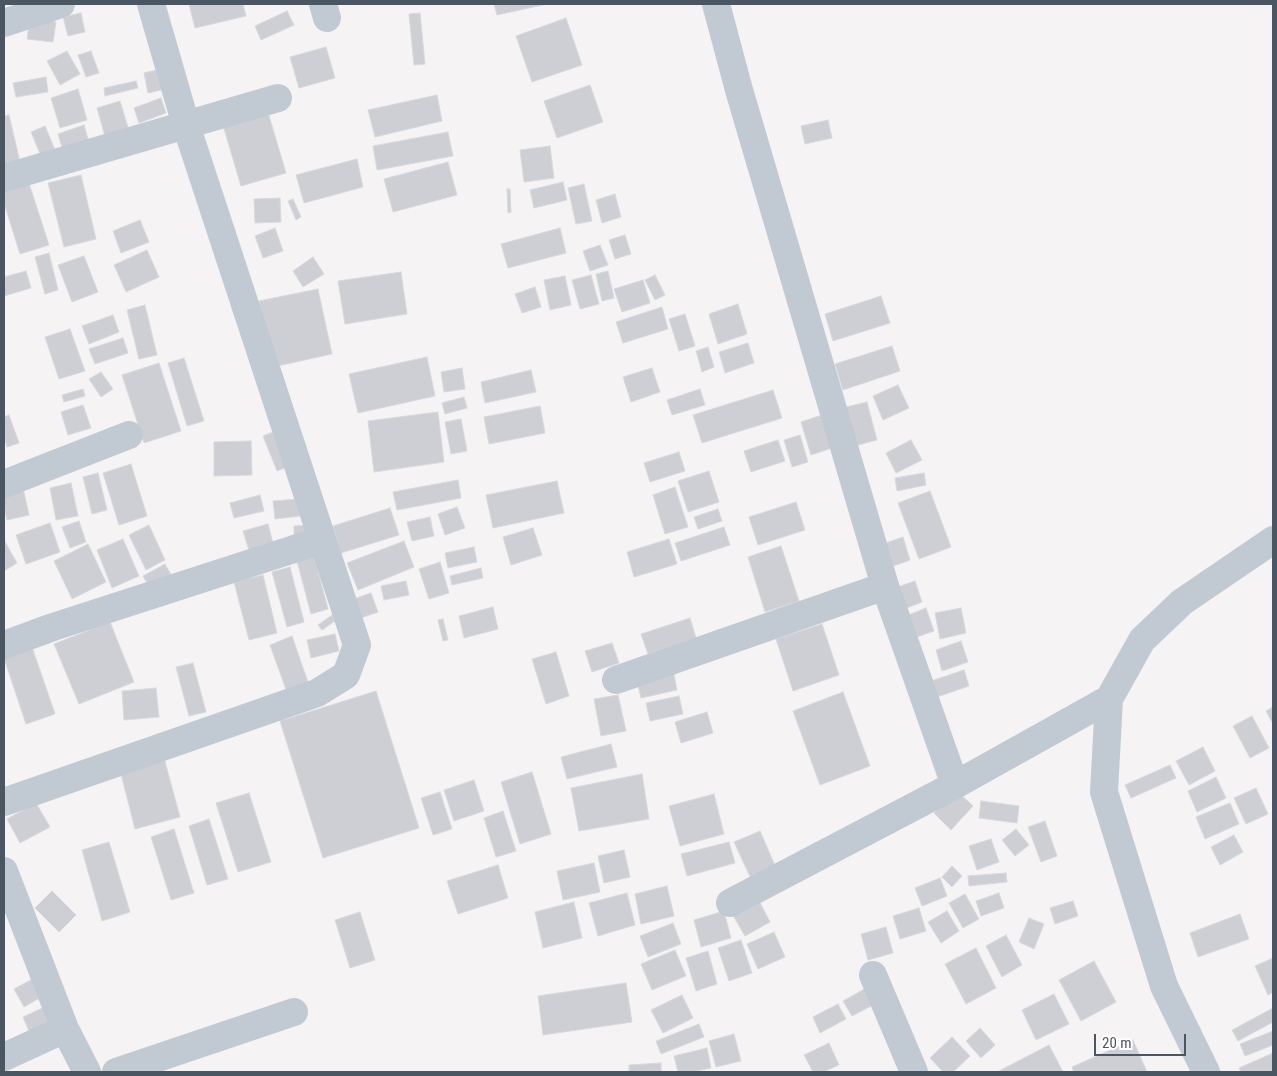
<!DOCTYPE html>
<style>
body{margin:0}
#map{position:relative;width:1277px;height:1076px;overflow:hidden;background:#f5f3f3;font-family:"Roboto Condensed",sans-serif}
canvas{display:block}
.frame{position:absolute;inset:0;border:5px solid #4a5661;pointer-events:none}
.scale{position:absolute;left:1094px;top:1034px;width:92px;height:22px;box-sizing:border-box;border:2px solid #4a5661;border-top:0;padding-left:6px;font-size:15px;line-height:18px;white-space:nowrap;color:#4a5661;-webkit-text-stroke:4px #fff;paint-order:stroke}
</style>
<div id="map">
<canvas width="1277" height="1076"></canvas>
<div class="frame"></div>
<div class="scale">20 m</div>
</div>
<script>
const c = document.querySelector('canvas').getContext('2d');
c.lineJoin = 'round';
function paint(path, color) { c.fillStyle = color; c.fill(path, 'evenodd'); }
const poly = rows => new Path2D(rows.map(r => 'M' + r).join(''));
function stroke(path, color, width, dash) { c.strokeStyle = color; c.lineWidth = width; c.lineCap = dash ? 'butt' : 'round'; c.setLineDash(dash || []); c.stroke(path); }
const building = poly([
 [189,4,243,4,246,16,195,28,189,4],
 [494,4,547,4,497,15,494,4],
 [287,11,294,25,261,40,255,26,287,11],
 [81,13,85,32,68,36,63,17,81,13],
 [420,13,425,64,414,65,409,14,420,13],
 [30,18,56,22,53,42,27,39,30,18],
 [566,18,582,65,532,82,516,36,566,18],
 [326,47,335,78,299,88,290,57,326,47],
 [67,51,80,74,60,85,47,61,67,51],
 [91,51,99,73,86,77,78,55,91,51],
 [165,68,170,88,148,93,144,73,165,68],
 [46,77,48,92,16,97,13,83,46,77],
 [136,81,138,88,105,96,104,88,136,81],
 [590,85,603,122,557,138,544,101,590,85],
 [78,89,87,120,60,128,51,98,78,89],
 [437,95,442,121,375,137,368,110,437,95],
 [161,98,166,113,139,123,134,108,161,98],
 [120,101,130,134,106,140,97,108,120,101],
 [267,109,286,173,241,186,222,122,267,109],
 [9,115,20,162,4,166,4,116,9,115],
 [828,120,832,138,805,144,801,126,828,120],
 [84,125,90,146,64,154,58,134,84,125],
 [45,126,57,155,43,161,31,132,45,126],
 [448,132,453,156,377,170,373,146,448,132],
 [550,146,554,178,524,182,520,150,550,146],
 [357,159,363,187,304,203,296,175,357,159],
 [448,162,457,195,393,212,384,179,448,162],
 [81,175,96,239,64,247,48,183,81,175],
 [27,177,49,245,20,254,4,203,4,184,27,177],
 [563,182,567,200,534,208,530,190,563,182],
 [584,184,592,221,576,224,568,188,584,184],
 [507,189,510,189,511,212,508,213,507,189],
 [615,194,621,217,602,223,596,200,615,194],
 [280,198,281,222,255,223,254,199,280,198],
 [293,199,301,217,296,220,288,201,293,199],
 [140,220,149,242,121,253,113,231,140,220],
 [275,228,283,251,263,258,255,236,275,228],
 [560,228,566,253,508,268,501,244,560,228],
 [625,235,631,254,615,259,609,240,625,235],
 [600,245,608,265,590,271,583,251,600,245],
 [147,250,159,277,126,292,114,265,147,250],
 [49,253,58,290,45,294,35,257,49,253],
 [84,256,98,292,72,302,58,265,84,256],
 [313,257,324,274,303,287,293,271,313,257],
 [26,271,31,288,4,296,4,277,26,271],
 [608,271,614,298,602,301,596,274,608,271],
 [401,272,407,314,345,324,338,281,401,272],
 [591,275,599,304,580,309,572,280,591,275],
 [655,275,665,295,655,300,645,280,655,275],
 [565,276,571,305,550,310,544,280,565,276],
 [643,280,650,303,622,312,614,289,643,280],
 [535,287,541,307,522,313,515,294,535,287],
 [318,289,332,354,273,367,259,301,318,289],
 [881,296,890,323,833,341,825,314,881,296],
 [738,304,747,334,718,344,709,314,738,304],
 [145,305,157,355,139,359,127,310,145,305],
 [662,307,668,329,623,343,616,322,662,307],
 [685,314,695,346,679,351,669,319,685,314],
 [113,315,119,332,89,344,82,326,113,315],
 [70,329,85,371,59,379,45,337,70,329],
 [123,338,128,353,95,364,89,349,123,338],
 [748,343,754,363,725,373,719,352,748,343],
 [892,346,900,371,843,390,835,364,892,346],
 [708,347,714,367,702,372,696,351,708,347],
 [427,357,435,396,358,413,349,374,427,357],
 [184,358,204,421,187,426,168,363,184,358],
 [159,363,181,431,144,443,122,375,159,363],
 [462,368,465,389,444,392,441,372,462,368],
 [652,368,660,392,631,402,623,377,652,368],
 [531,370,536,392,485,403,481,382,531,370],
 [101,372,113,389,101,397,89,379,101,372],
 [898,385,909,408,883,420,873,396,898,385],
 [83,389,85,396,64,402,62,395,83,389],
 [700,389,705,405,672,415,667,400,700,389],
 [773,390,782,418,702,443,693,415,773,390],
 [464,397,467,408,445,414,442,403,464,397],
 [867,402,877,440,851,447,842,408,867,402],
 [83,405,91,428,68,435,61,412,83,405],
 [540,406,545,433,489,444,484,417,540,406],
 [438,412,444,462,374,472,368,421,438,412],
 [828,413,838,446,811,455,801,422,828,413],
 [9,415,19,443,7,447,4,437,4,417,9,415],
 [461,419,467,451,451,454,445,422,461,419],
 [278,430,292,465,277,471,263,436,278,430],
 [800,435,808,462,792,467,784,440,800,435],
 [778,440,785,461,751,472,744,451,778,440],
 [911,440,922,460,896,473,886,453,911,440],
 [251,441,252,475,214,476,214,442,251,441],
 [679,452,685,471,650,482,644,463,679,452],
 [131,464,147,516,119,525,103,473,131,464],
 [709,471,719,502,688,512,678,481,709,471],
 [98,473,107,510,92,514,83,477,98,473],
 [924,473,926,485,897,491,895,478,924,473],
 [458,480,461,498,397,510,393,492,458,480],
 [557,481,564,513,493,528,486,495,557,481],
 [71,483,78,516,56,520,50,488,71,483],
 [675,487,688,527,665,534,653,495,675,487],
 [23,488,29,515,7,520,4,506,4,492,23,488],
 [930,491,951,547,919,559,898,503,930,491],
 [260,495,264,511,234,518,230,503,260,495],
 [298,499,300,516,275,519,273,501,298,499],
 [796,502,805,530,758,545,749,517,796,502],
 [457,507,465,528,445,535,438,514,457,507],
 [390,508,399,535,341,553,333,526,390,508],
 [718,509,722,521,698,529,694,517,718,509],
 [430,517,434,536,412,541,407,522,430,517],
 [79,521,86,542,70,548,62,527,79,521],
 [50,523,60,552,26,564,16,535,50,523],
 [268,524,274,547,250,554,243,531,268,524],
 [149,525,165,560,146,570,129,535,149,525],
 [308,525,308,538,294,538,294,526,308,525],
 [724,527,730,545,681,561,675,543,724,527],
 [533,528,542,555,511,565,503,537,533,528],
 [903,537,910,560,888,568,880,545,903,537],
 [123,539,139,576,112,588,97,550,123,539],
 [669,539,677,564,634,577,627,552,669,539],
 [4,540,17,563,4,571,4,540],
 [404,541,414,567,358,590,347,563,404,541],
 [88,544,106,582,72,599,54,561,88,544],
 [781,546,799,601,765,612,748,557,781,546],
 [474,547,477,562,448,568,445,553,474,547],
 [314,556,328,609,311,614,297,561,314,556],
 [440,562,449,593,429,599,419,569,440,562],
 [165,564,174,580,152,592,143,576,165,564],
 [290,567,304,622,287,627,272,572,290,567],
 [481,568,483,578,452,585,450,576,481,568],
 [263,575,277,633,249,640,234,582,263,575],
 [406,581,409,595,384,600,381,586,406,581],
 [915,581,922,602,899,611,892,589,915,581],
 [371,593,378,612,358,619,351,600,371,593],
 [493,607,498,629,464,638,459,616,493,607],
 [926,608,934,631,914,638,906,616,926,608],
 [961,608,966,633,940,639,935,613,961,608],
 [332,615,335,621,322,630,318,625,332,615],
 [690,618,696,638,648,654,641,634,690,618],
 [443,619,448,640,443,641,438,620,443,619],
 [110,622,134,682,79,704,54,644,110,622],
 [822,624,839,675,793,691,776,639,822,624],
 [335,634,339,651,311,658,307,640,335,634],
 [292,636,310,688,288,695,270,645,292,636],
 [961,641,968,662,942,671,936,650,961,641],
 [612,643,619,663,592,672,585,651,612,643],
 [32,647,55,714,26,724,4,658,32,647],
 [556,652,569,696,546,704,532,659,556,652],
 [193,663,206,712,189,716,176,667,193,663],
 [673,669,677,690,641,698,636,677,673,669],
 [964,670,969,686,937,697,931,681,964,670],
 [156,688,159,717,124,720,122,691,156,688],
 [376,691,419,828,323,858,280,721,376,691],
 [843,692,870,766,820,785,793,711,843,692],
 [618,695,626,731,601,736,594,699,618,695],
 [679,696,683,714,650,721,646,703,679,696],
 [1273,707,1273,724,1266,711,1273,707],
 [707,712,713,733,681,743,675,722,707,712],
 [1252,716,1269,748,1250,758,1233,726,1252,716],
 [611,744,617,767,567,779,561,757,611,744],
 [1203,747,1215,771,1189,785,1176,761,1203,747],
 [164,758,180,817,135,829,120,770,164,758],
 [1170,765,1176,778,1131,798,1125,785,1170,765],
 [532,772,551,834,520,844,501,782,532,772],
 [642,774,649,819,579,831,571,788,642,774],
 [1216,777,1226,798,1197,812,1188,791,1216,777],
 [474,780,484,811,454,821,444,790,474,780],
 [1256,788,1268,814,1246,824,1234,798,1256,788],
 [956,790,973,806,951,830,934,813,956,790],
 [440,792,452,829,433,835,421,798,440,792],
 [249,793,271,862,238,872,216,803,249,793],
 [714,794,724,834,680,846,669,806,714,794],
 [981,801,1019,806,1017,823,979,818,981,801],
 [36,803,50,827,20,843,7,819,36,803],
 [1230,803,1239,824,1205,839,1196,817,1230,803],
 [503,811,516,851,496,857,484,818,503,811],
 [209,819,228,879,207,885,189,826,209,819],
 [1045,821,1057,856,1041,862,1028,827,1045,821],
 [174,829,194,893,171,900,151,837,174,829],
 [1016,829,1029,845,1015,856,1002,840,1016,829],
 [760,831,777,870,752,881,734,842,760,831],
 [1234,835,1243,852,1220,865,1211,847,1234,835],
 [991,839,999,862,977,870,969,846,991,839],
 [109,842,130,912,102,921,82,850,109,842],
 [729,842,735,863,687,876,681,854,729,842],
 [624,850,630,877,604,883,598,856,624,850],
 [594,863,600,892,563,900,557,871,594,863],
 [498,865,508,898,458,914,447,881,498,865],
 [952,866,962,876,952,887,942,877,952,866],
 [1006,873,1007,882,969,886,968,876,1006,873],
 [940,878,947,896,922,906,915,888,940,878],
 [667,886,674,916,641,924,635,894,667,886],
 [52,891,76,915,59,932,35,908,52,891],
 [627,893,635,925,598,936,589,903,627,893],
 [999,893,1004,908,981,916,976,901,999,893],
 [965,894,979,919,963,928,949,903,965,894],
 [757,897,770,922,745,936,731,912,757,897],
 [1073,901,1078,916,1055,924,1050,908,1073,901],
 [574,902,582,938,543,948,535,912,574,902],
 [919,908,926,931,900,939,893,916,919,908],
 [724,911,731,938,701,947,694,920,724,911],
 [947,911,959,931,941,943,928,922,947,911],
 [360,912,375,960,350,968,335,920,360,912],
 [1240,914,1249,939,1198,957,1190,933,1240,914],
 [1029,918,1044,924,1034,949,1019,942,1029,918],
 [673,923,681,944,648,957,640,936,673,923],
 [886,927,893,953,868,960,861,934,886,927],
 [774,932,785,957,758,969,747,944,774,932],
 [1006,935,1022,965,1002,977,986,946,1006,935],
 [741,940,752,973,729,981,718,948,741,940],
 [976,948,996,988,966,1004,945,964,976,948],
 [675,950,686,976,652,990,641,964,675,950],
 [708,951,717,984,696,991,686,958,708,951],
 [1273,958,1273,992,1268,995,1255,966,1273,958],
 [1094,961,1116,1002,1081,1021,1059,980,1094,961],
 [38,976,48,993,24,1007,14,989,38,976],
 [626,983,632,1022,543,1035,538,996,626,983],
 [868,987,877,1003,852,1016,843,1001,868,987],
 [1054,994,1069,1024,1036,1040,1022,1010,1054,994],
 [682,995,693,1018,663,1033,651,1010,682,995],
 [838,1004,846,1019,820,1033,813,1017,838,1004],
 [47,1006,56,1024,31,1036,23,1017,47,1006],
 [1273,1008,1273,1022,1238,1041,1232,1030,1273,1008],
 [699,1024,704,1037,661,1054,656,1041,699,1024],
 [980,1028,995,1045,981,1058,966,1041,980,1028],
 [1273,1031,1273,1045,1245,1056,1240,1044,1273,1031],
 [734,1034,741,1061,716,1067,709,1041,734,1034],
 [952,1037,970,1056,953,1072,943,1072,930,1058,952,1037],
 [1133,1040,1147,1072,1074,1072,1072,1067,1133,1040],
 [829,1043,839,1065,823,1072,813,1072,804,1055,829,1043],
 [1049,1045,1063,1072,997,1072,1049,1045],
 [707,1048,711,1068,692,1072,678,1072,674,1056,707,1048],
 [1273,1053,1273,1072,1241,1072,1239,1068,1273,1053],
 [661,1063,661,1072,629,1072,629,1065,661,1063]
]);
const minor = poly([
 [323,4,327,18],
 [716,4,739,90,885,586,955,785],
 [4,23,61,4],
 [4,178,278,98],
 [4,484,129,435],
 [4,645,53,627,322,540],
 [616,680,885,586],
 [4,802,317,693,346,675,357,645,186,125,151,4],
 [4,871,65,1029,87,1072],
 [730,903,955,785,1109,699],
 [873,975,914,1072],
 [4,1057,65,1029],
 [116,1072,294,1012],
 [1206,1072,1164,986,1104,792,1109,699,1142,640,1182,602,1273,540]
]);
paint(building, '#cdcfd5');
stroke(building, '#d7d9de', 1);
stroke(minor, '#c1cad2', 28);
</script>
